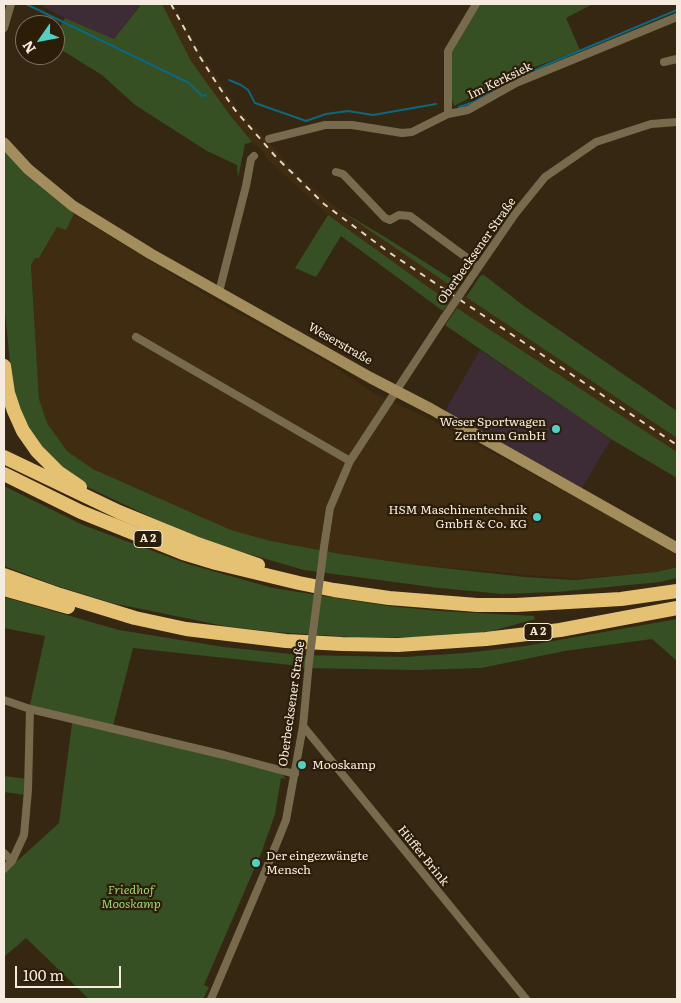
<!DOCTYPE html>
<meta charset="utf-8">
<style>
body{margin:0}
#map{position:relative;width:681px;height:1003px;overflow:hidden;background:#362713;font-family:Literata,serif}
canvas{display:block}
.frame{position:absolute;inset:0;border:5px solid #f5ecdf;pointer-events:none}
.north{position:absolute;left:15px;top:15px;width:50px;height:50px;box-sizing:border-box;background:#2c1d09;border:1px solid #7c705f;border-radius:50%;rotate:237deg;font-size:14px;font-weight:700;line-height:20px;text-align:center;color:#f5ecdf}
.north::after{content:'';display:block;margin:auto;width:18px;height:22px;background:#55cec6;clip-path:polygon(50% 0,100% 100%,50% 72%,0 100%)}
.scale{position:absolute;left:15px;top:966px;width:106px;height:22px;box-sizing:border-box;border:2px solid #f5ecdf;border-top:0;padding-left:6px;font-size:15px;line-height:18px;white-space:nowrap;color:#f5ecdf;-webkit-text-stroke:4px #2c1d09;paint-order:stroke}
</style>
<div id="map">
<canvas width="681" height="1003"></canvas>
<div class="frame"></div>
<div class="north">N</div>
<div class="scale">100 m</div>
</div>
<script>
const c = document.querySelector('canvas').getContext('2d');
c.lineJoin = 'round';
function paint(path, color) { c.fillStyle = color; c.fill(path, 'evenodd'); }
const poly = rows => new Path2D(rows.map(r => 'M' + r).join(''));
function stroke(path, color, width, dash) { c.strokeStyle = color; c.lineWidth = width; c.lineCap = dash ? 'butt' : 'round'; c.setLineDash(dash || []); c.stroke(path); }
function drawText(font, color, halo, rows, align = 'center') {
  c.font = font + ' Literata,serif'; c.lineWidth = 4.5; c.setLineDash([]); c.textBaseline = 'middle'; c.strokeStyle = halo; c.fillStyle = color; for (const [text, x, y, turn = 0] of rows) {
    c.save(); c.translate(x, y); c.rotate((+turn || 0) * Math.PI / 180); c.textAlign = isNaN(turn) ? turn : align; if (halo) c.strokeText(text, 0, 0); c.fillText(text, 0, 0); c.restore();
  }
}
const commercial = poly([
 [39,4,138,4,140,5,114,39,65,18],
 [480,350,611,439,582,488,445,411]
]);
const built = poly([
 [162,4,174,4,181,20,202,55,237,108,301,178,341,211,677,438,677,452,457,308,328,215,267,159,265,154,252,142,230,115,191,61],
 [74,214,211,298,329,363,377,395,432,420,677,552,677,566,656,572,576,579,416,565,341,554,271,541,231,530,93,469,67,451,47,423,39,399,31,265,35,258,40,258,57,227,66,230]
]);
const green = poly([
 [138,4,162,4,191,61,230,115,252,142,245,144,238,178,237,165,207,151,135,105,102,75,55,46,55,37,65,18,114,39,140,6],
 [480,4,593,4,566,18,580,50,514,75,454,106,447,82,449,51],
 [4,151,74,214,66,230,57,227,39,258,35,258,31,265,39,399,47,423,67,451,93,469,231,530,271,541,341,554,416,565,525,577,575,580,656,572,677,567,677,578,660,582,557,592,503,594,439,588,304,570,197,539,79,483,47,457,29,431,13,395,4,301],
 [341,211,385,237,461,285,457,290],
 [328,215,449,302,443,311,341,236,316,277,295,268],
 [484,275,524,306,677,411,677,438,466,297,480,276],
 [457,308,677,452,677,478,611,439,445,325],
 [4,486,83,525,188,564,273,588,388,606,440,611,534,616,535,619,492,631,464,634,426,637,351,637,275,632,224,626,112,603,54,585,4,566],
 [4,597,119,630,224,647,300,655,404,657,465,653,525,646,677,619,677,661,652,639,565,651,481,668,417,670,304,668,299,666,133,648,113,726,282,774,286,779,281,778,275,814,262,851,204,985,209,987,203,999,89,999,26,938,4,957,4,873,59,823,73,716,30,705,45,636,4,628],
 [4,776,28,779,27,795,4,792]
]);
const stream = poly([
 [26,4,189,83,202,96,206,95],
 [229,80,241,85,248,90,255,103,306,121,326,114,348,111,373,115,436,104],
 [459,107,474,102,517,76,523,76,548,64,677,10]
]);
const street = poly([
 [4,28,11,4],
 [664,62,677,59],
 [448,114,448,51,476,4],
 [269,139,325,125,352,125,402,133,412,132,448,114,468,110,516,83,677,17],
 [336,172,343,174,385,218,390,220,399,215,410,216,478,266],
 [469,281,515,214,545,177,596,142,651,124,677,122],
 [219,292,246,186,251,159,254,156],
 [136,337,350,461],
 [324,547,330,508,350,461,444,318],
 [4,700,30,709,224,755,295,774],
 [303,726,526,999],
 [4,853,12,861],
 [4,869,12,861,24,835,28,790,30,709],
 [211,999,267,867,286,820,303,726,309,662]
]);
const secondary = poly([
 [4,143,28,169,73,206,151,254,371,378,431,409,677,548]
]);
const highway = poly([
 [4,366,8,393,14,411,23,431,37,451,58,472,80,487],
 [4,457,119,512,195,543,258,565],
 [4,474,81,512,183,553,216,563,299,583,334,590,389,598,477,605,516,605,621,599,677,591],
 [4,575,60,595,135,618,186,629,286,641,342,644,398,645,486,639,560,630,677,608],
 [4,589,68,607]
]);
const rail = poly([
 [171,4,200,57,217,84,235,110,276,157,324,204,387,251,677,445]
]);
const streetBridge = poly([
 [444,318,469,281],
 [309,662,324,547]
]);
const markers = [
 [556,429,5,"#55cec6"],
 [537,517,5,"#55cec6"],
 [302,765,5,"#55cec6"],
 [256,863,5,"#55cec6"]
];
const shields = [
 [148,539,28],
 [538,632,28]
];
const shieldNames = [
 ["A 2",148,539],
 ["A 2",538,632]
];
const streetNames = [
 ["Im Kerksiek",500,81,-26],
 ["Oberbecksener Straße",477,251,-55],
 ["Weserstraße",340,344,30],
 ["Oberbecksener Straße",292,704,-82],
 ["Hüffer Brink",423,856,51]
];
const poiNames = [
 ["Weser Sportwagen",546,422],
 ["Zentrum GmbH",546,436],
 ["HSM Maschinentechnik",527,510],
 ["GmbH & Co. KG",527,524],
 ["Mooskamp",312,765,"left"],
 ["Der eingezwängte",266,856,"left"],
 ["Mensch",266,870,"left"]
];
const parkNames = [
 ["Friedhof",131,890],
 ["Mooskamp",131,904]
];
paint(commercial, '#3d2c35');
paint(built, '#3f2c11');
paint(green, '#364f23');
stroke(stream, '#0c687e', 2);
stroke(street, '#786a4c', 8);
stroke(secondary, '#a48d5c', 11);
stroke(highway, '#e5c173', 14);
stroke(rail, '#e0d6c8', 2, [6, 6]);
stroke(streetBridge, '#786a4c', 8);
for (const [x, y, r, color] of markers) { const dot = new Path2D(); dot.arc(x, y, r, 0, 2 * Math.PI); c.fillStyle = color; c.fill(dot); stroke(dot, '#2c1d09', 2); }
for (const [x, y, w] of shields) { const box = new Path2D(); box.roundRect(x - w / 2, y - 8.5, w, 17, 4); c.fillStyle = '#2c1d09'; c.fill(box); stroke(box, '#f5ecdf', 1); }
drawText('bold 11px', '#f5ecdf', null, shieldNames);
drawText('12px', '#f5ecdf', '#2c1d09', streetNames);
drawText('12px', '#f5ecdf', '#2c1d09', poiNames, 'right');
drawText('italic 12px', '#9bd073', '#2c1d09', parkNames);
</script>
